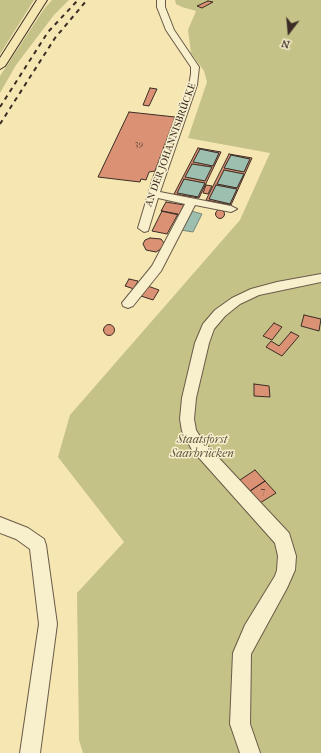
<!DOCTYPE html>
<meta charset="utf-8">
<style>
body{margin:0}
#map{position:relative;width:321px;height:753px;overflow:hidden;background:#f5e6b2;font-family:"IM FELL French Canon",serif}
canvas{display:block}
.north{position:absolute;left:269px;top:12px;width:40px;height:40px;-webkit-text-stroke:3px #f8efcd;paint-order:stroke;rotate:196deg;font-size:11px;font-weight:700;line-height:16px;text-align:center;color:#3b2d25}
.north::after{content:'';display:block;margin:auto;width:14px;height:18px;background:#3b2d25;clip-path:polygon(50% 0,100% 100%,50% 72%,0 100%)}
</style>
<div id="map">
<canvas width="321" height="753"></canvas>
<div class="north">N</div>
</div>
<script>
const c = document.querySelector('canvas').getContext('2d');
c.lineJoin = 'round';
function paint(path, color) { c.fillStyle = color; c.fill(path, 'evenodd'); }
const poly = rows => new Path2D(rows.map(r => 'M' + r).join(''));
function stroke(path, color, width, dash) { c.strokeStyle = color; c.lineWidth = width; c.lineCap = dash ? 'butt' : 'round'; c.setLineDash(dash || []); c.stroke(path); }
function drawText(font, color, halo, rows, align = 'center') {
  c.font = font + ' "IM FELL French Canon",serif'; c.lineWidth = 3; c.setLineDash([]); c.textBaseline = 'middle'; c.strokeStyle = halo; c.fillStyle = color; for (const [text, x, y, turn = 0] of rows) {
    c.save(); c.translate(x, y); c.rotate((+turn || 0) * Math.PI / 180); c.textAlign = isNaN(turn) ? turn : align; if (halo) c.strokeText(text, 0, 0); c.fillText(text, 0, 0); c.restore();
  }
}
const green = poly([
 [0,0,34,0,0,54],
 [52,0,69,0,54,15,16,65,0,93,0,76,44,9],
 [175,0,321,0,321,753,83,753,79,740,77,593,124,542,58,457,70,415,240,220,270,153,188,138,207,82,204,71,191,53,188,30,196,11,182,7,176,4]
]);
const water = poly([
 [200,149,219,153,213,166,193,162,200,149],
 [231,155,250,159,244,172,224,168,231,155],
 [192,164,212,167,205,181,185,177,192,164],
 [224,170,244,174,237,188,217,184,224,170],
 [184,179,205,183,198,197,177,193,184,179],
 [216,185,237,189,230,204,209,199,216,185],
 [191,211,202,214,193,232,181,230,191,211]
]);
const building = poly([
 [208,1,213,2,202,8,197,6,208,1],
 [150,88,157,89,149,106,143,105,150,88],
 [129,112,175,117,155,171,149,172,146,180,141,179,140,182,98,177,129,112],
 [198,148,221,152,199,198,174,194,198,148],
 [200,149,219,153,213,166,193,162,200,149],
 [192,164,212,167,205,181,185,177,192,164],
 [184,179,205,183,198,197,177,193,184,179],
 [229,154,252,158,231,205,206,200,229,154],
 [231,155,250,159,244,172,224,168,231,155],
 [224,170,244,174,237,188,217,184,224,170],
 [216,185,237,189,230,204,209,199,216,185],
 [206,185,212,186,208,194,203,193,206,185],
 [166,202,184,205,179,215,161,211,166,202],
 '215.5 214a4.5 4.5 0 1 1 9 0a4.5 4.5 0 1 1-9 0Z',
 [162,211,178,214,167,234,152,231,162,211],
 [150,238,161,239,164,243,164,247,156,252,146,250,143,244,145,240,150,238],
 [129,279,138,281,134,289,125,286,129,279],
 [145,285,159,290,153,300,138,295,145,285],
 [304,315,321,319,319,331,301,326,304,315],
 [274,323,282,327,272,340,263,336,274,323],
 '103.5 330a5.5 5.5 0 1 1 11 0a5.5 5.5 0 1 1-11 0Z',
 [291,332,299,336,282,356,266,347,271,341,279,346,291,332],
 [254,384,269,386,270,397,254,396,254,384],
 [255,470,265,481,250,491,240,480,255,470],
 [265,481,276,493,260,503,250,491,265,481]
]);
const minor = poly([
 [157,0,165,0,165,7,174,30,199,67,197,85,160,192,231,206,237,209,231,212,195,205,161,271,133,306,128,308,123,306,122,303,152,266,185,204,158,198,148,231,144,232,138,228,153,178,189,85,191,74,191,67,166,30,157,7,157,0],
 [321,274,321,282,259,295,240,304,225,316,214,329,209,343,196,398,194,419,196,430,202,440,289,533,296,556,295,570,287,588,251,654,250,724,260,753,240,753,230,724,233,653,245,625,275,576,277,570,278,556,275,543,192,450,182,431,180,419,182,398,195,343,203,324,215,310,232,298,251,289,277,282,321,274],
 [0,517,28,528,44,539,46,545,57,624,40,753,20,753,39,624,30,549,16,539,0,533,0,517]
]);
const major = poly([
 [37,0,47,0,5,66,0,69,0,58,37,0]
]);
const rail = poly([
 [0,107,48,32,78,0],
 [0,124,55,38,87,0]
]);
const farNumbernames = [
 ["39",139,144]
];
const farStreetnames = [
 ["AN DER JOHANNISBRÜCKE",171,145,-70]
];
const numberNames = [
 ["7",263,492]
];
const parkNames = [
 ["Staatsforst",202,440],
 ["Saarbrücken",202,454]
];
paint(green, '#c4c287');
paint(water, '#9cbfb0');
stroke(water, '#758578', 1);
paint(building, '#db9274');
stroke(building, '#3b2d25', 1);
stroke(minor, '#6a5b48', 2);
stroke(major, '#3b2d25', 2);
paint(minor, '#f8efcd');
paint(major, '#f5e6b2');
stroke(rail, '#3b2d25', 2, [4.5, 4.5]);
drawText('9px', '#634639', null, farNumbernames);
drawText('10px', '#3b2d25', '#f8efcd', farStreetnames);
drawText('10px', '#634639', null, numberNames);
drawText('italic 12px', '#5d523e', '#f8efcd', parkNames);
</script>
